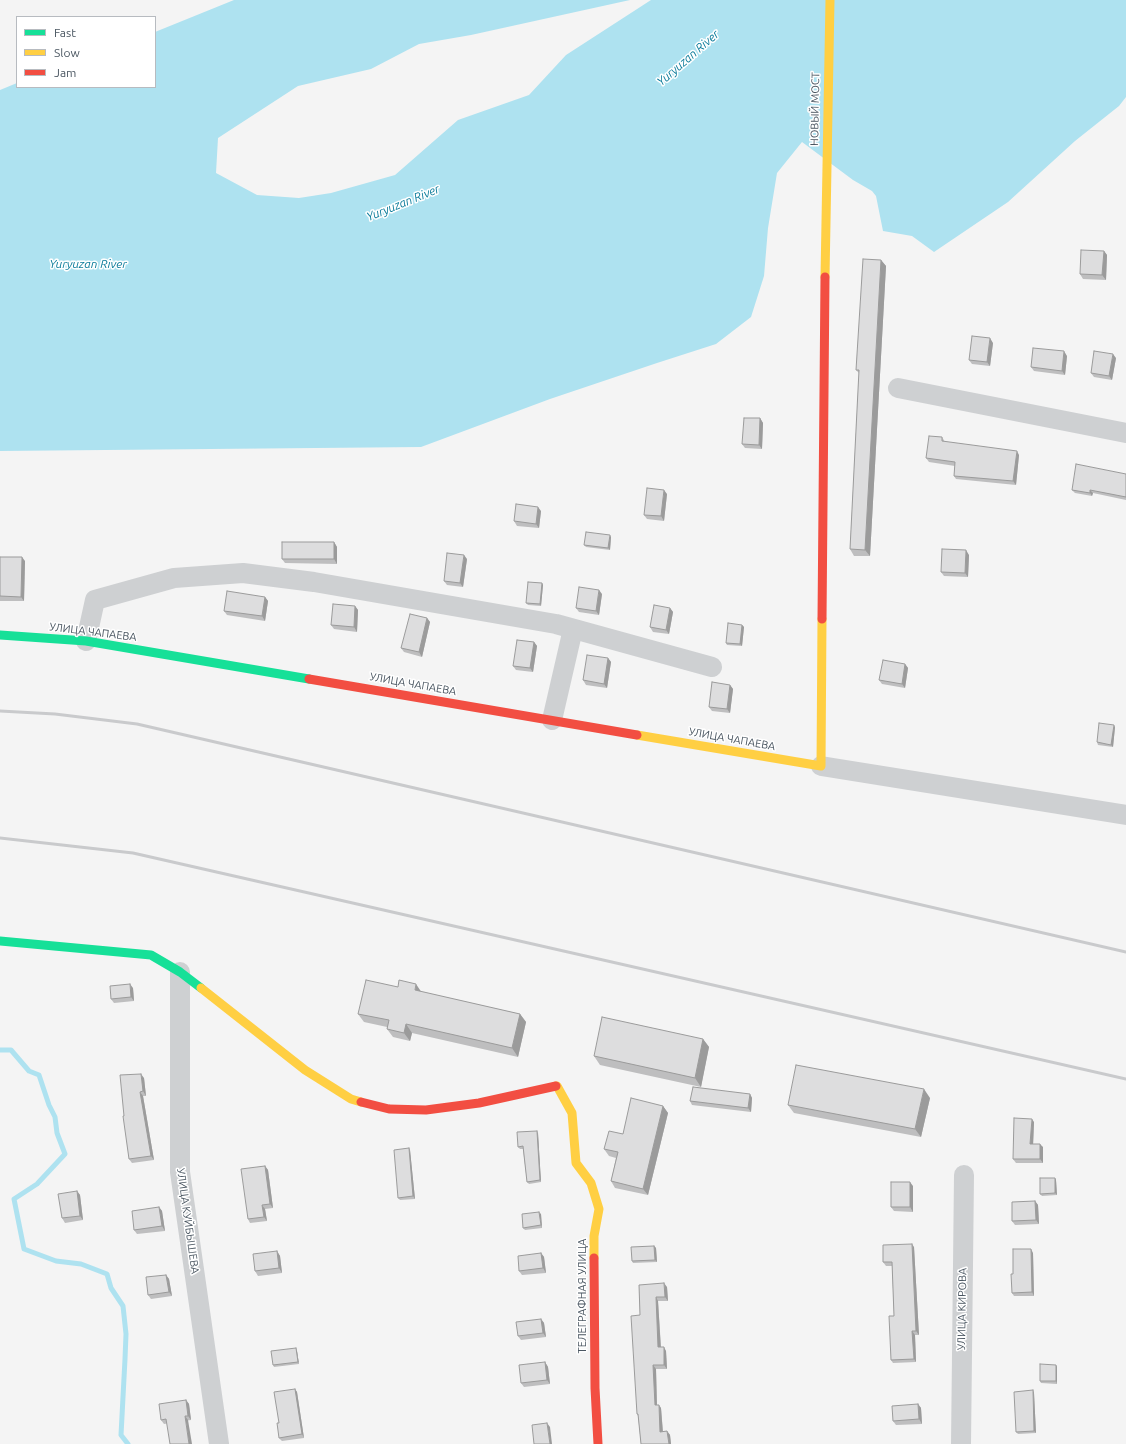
<!DOCTYPE html>
<meta charset="utf-8">
<style>
body{margin:0}
#map{position:relative;width:1126px;height:1444px;overflow:hidden;background:#f4f4f4;font-family:Ubuntu,sans-serif}
canvas{display:block}
.legend{position:absolute;left:16px;top:16px;width:140px;height:72px;box-sizing:border-box;background:#fff;border:1px solid #b7bbc0;margin:0;padding:5px 7px;list-style:none;font-size:12px;color:#4a5661}
.legend li{display:flex;align-items:center;gap:8px;height:20px}
.legend b{width:20px;border:1px solid #b7bbc0}
</style>
<div id="map">
<canvas width="1126" height="1444"></canvas>
<ul class="legend">
<li><b style="height:5px;background:#16e098"></b>Fast</li>
<li><b style="height:5px;background:#ffcf43"></b>Slow</li>
<li><b style="height:5px;background:#f24e42"></b>Jam</li>
</ul>
</div>
<script>
const c = document.querySelector('canvas').getContext('2d');
c.lineJoin = 'round';
function paint(path, color) { c.fillStyle = color; c.fill(path, 'evenodd'); }
const poly = rows => new Path2D(rows.map(r => 'M' + r).join(''));
function stroke(path, color, width, dash) { c.strokeStyle = color; c.lineWidth = width; c.lineCap = dash ? 'butt' : 'round'; c.setLineDash(dash || []); c.stroke(path); }
function drawText(font, color, halo, rows, align = 'center') {
  c.font = font + ' Ubuntu,sans-serif'; c.lineWidth = 3; c.setLineDash([]); c.textBaseline = 'middle'; c.strokeStyle = halo; c.fillStyle = color; for (const [text, x, y, turn = 0] of rows) {
    c.save(); c.translate(x, y); c.rotate((+turn || 0) * Math.PI / 180); c.textAlign = isNaN(turn) ? turn : align; if (halo) c.strokeText(text, 0, 0); c.fillText(text, 0, 0); c.restore();
  }
}
const water = poly([
 [234,0,630,0,471,35,419,44,371,69,298,86,218,138,216,173,257,195,299,198,331,193,395,175,458,120,529,95,566,55,651,0,1126,0,1126,97,1119,106,1075,141,1008,202,934,252,912,236,883,231,876,196,872,191,853,180,802,142,777,173,768,228,764,276,751,317,716,344,657,363,550,399,421,447,0,451,0,90,17,83,17,87,155,87,155,32]
]);
const stream = poly([
 [0,1050,11,1050,29,1071,39,1075,49,1105,55,1117,57,1133,65,1154,37,1184,14,1199,24,1249,56,1261,81,1264,107,1274,111,1288,123,1306,126,1334,125,1359,121,1435,128,1444]
]);
const street = poly([
 [898,388,1126,433],
 [86,641,95,600,174,578,243,573,314,582,556,624,712,667],
 [552,720,573,629],
 [821,766,1126,815],
 [180,972,180,1172,219,1444],
 [961,1444,964,1175]
]);
const fast = poly([
 [0,635,86,641,309,679],
 [0,941,151,955,180,972,201,988]
]);
const slow = poly([
 [825,277,830,0],
 [637,735,821,766,822,619],
 [201,988,305,1070,351,1099,361,1102],
 [556,1086,557,1086,572,1113,576,1163,591,1183,599,1209,594,1236,594,1258]
]);
const jam = poly([
 [822,619,825,277],
 [309,679,637,735],
 [361,1102,389,1109,426,1110,479,1103,556,1086],
 [594,1258,595,1388,598,1444]
]);
const rail = poly([
 [0,711,55,714,137,724,1126,952],
 [0,838,133,853,1126,1079]
]);
const wall = poly([
 [1104,251,1107,255,1106,280,1083,279,1080,274],
 [881,260,886,266,870,556,854,556,850,549,859,373,856,370],
 [993,343,990,366,972,364,969,360],
 [1067,356,1065,375,1034,371,1031,367],
 [1116,358,1112,380,1094,377,1091,373],
 [760,418,763,423,762,449,745,448,742,444],
 [942,437,945,442,1019,455,1016,485,956,479,954,476,955,466,929,462,926,458],
 [1126,474,1126,500,1093,493,1092,496,1075,493,1072,490],
 [667,494,664,521,647,519,644,515],
 [541,511,539,528,517,526,514,521],
 [611,537,610,550,586,547,584,545],
 [334,542,337,547,337,564,285,563,282,559],
 [969,555,968,577,944,576,941,572],
 [0,557,25,561,24,601,0,601],
 [467,559,463,587,447,585,444,581],
 [542,583,543,585,541,606,528,605,526,603],
 [602,594,599,615,579,612,576,608],
 [265,597,268,601,265,621,227,615,224,611],
 [355,606,358,610,357,632,334,629,331,625],
 [670,608,673,612,669,634,653,632,650,627],
 [427,618,430,622,422,657,404,652,401,648],
 [742,625,744,627,742,646,727,645,726,643],
 [534,642,537,646,533,672,516,670,513,666],
 [608,658,611,662,607,688,586,685,583,680],
 [905,664,908,668,905,688,882,684,879,680],
 [730,685,733,689,730,713,712,711,709,707],
 [1115,727,1113,747,1098,745,1097,742],
 [398,987,422,992,520,1014,526,1022,518,1057,412,1033,410,1041,393,1037,387,1029,387,1027,364,1022,358,1014],
 [133,988,134,1001,114,1003,111,999],
 [703,1039,709,1047,701,1087,600,1065,594,1056],
 [144,1078,146,1096,143,1096,154,1160,132,1163,129,1159,124,1116],
 [750,1094,752,1098,751,1112,692,1105,690,1101],
 [930,1098,921,1137,794,1113,788,1105],
 [663,1106,668,1113,648,1195,615,1188,611,1181,616,1158,609,1156,604,1149,623,1134],
 [1034,1122,1033,1144,1043,1147,1043,1163,1016,1163,1013,1159],
 [538,1133,541,1182,529,1184,527,1182,523,1149,520,1149,518,1147],
 [409,1148,410,1150,415,1199,400,1200,398,1198],
 [265,1166,268,1170,273,1208,265,1209,267,1221,250,1223,248,1219],
 [1055,1178,1056,1180,1057,1195,1042,1196,1040,1194],
 [913,1186,913,1212,894,1211,891,1207],
 [77,1191,80,1195,83,1220,65,1223,62,1218],
 [1035,1201,1038,1205,1039,1224,1015,1225,1012,1221],
 [159,1207,162,1211,165,1231,137,1234,134,1230],
 [541,1214,542,1228,525,1230,523,1228],
 [654,1246,656,1248,657,1262,633,1263,632,1261],
 [914,1247,919,1335,915,1335,916,1362,893,1363,891,1360,894,1316,892,1266,886,1266,883,1262],
 [277,1251,280,1256,282,1273,258,1276,255,1271],
 [541,1253,544,1257,546,1273,522,1275,519,1271],
 [1033,1253,1034,1296,1014,1296,1012,1293,1013,1274],
 [166,1275,169,1279,172,1296,151,1299,148,1295],
 [639,1285,667,1287,668,1301,658,1301,661,1347,666,1351,667,1369,656,1369,657,1405,661,1408,663,1431,667,1431,670,1435,671,1444,641,1444,638,1416,637,1414,640,1315],
 [541,1319,544,1323,546,1337,521,1340,518,1336],
 [296,1348,297,1351,299,1364,274,1367,273,1365],
 [545,1362,548,1367,550,1384,524,1387,521,1383],
 [1056,1365,1057,1367,1057,1384,1041,1383,1040,1381],
 [295,1389,297,1392,304,1438,282,1441,279,1438,279,1423],
 [1033,1390,1034,1393,1036,1433,1018,1434,1016,1432],
 [186,1400,189,1404,191,1420,164,1424,161,1420],
 [918,1404,921,1408,922,1424,896,1425,893,1421]
]);
const shadedWall = poly([
 [1104,251,1107,255,1106,280,1102,275],
 [881,260,886,266,870,556,865,550],
 [990,338,993,343,990,366,987,362],
 [1064,351,1067,356,1065,375,1062,371],
 [1113,354,1116,358,1112,380,1109,376],
 [760,418,763,423,762,449,759,445],
 [1017,451,1019,455,1016,485,1013,481],
 [664,490,667,494,664,521,661,516],
 [1090,490,1093,493,1092,496,1090,493],
 [538,507,541,511,539,528,536,524],
 [610,535,611,537,610,550,608,548],
 [334,542,337,547,337,564,334,559],
 [966,550,969,555,968,577,965,573],
 [464,555,467,559,463,587,460,583],
 [22,557,25,561,24,601,21,597],
 [542,583,543,585,541,606,540,604],
 [599,590,602,594,599,615,596,611],
 [265,597,268,601,265,621,262,616],
 [355,606,358,610,357,632,354,627],
 [670,608,673,612,669,634,666,630],
 [427,618,430,622,422,657,419,652],
 [742,625,744,627,742,646,740,644],
 [534,642,537,646,533,672,530,668],
 [608,658,611,662,607,688,604,684],
 [905,664,908,668,905,688,902,684],
 [730,685,733,689,730,713,727,709],
 [1114,725,1115,727,1113,747,1111,745],
 [130,984,133,988,134,1001,131,997],
 [416,984,422,993,415,990],
 [520,1014,526,1022,518,1057,512,1048],
 [406,1024,412,1033,410,1041,404,1033],
 [703,1039,709,1047,701,1087,695,1078],
 [141,1074,144,1078,146,1096,143,1091],
 [924,1089,930,1098,921,1137,915,1129],
 [140,1092,143,1096,154,1160,151,1156],
 [750,1094,752,1098,751,1112,748,1108],
 [663,1106,668,1113,648,1195,643,1189],
 [1032,1119,1034,1122,1033,1147,1030,1144],
 [537,1131,538,1133,541,1182,540,1180],
 [1040,1144,1043,1147,1043,1163,1040,1159],
 [409,1148,410,1150,415,1199,413,1196],
 [265,1166,268,1170,273,1208,270,1204],
 [1055,1178,1056,1180,1057,1195,1055,1193],
 [910,1182,913,1186,913,1212,910,1207],
 [77,1191,80,1195,83,1220,80,1216],
 [1035,1201,1038,1205,1039,1224,1036,1220],
 [262,1205,265,1209,267,1221,264,1217],
 [159,1207,162,1211,165,1231,162,1226],
 [539,1212,541,1214,542,1228,541,1225],
 [912,1244,914,1247,919,1335,916,1331],
 [654,1246,656,1248,657,1262,655,1260],
 [1031,1249,1033,1253,1034,1296,1032,1292],
 [277,1251,280,1256,282,1273,279,1268],
 [541,1253,544,1257,546,1273,543,1268],
 [166,1275,169,1279,172,1296,169,1292],
 [664,1283,667,1287,668,1301,665,1297],
 [656,1297,658,1301,661,1351,658,1347],
 [541,1319,544,1323,546,1337,543,1333],
 [912,1331,915,1335,916,1362,914,1359],
 [664,1347,666,1351,667,1369,664,1365],
 [296,1348,297,1351,299,1364,298,1362],
 [545,1362,548,1367,550,1384,547,1380],
 [653,1365,656,1369,657,1409,655,1405],
 [1056,1365,1057,1367,1057,1384,1056,1381],
 [295,1389,297,1392,304,1438,302,1434],
 [1033,1390,1034,1393,1036,1433,1034,1431],
 [186,1400,189,1404,191,1420,188,1416],
 [918,1404,921,1408,922,1424,919,1419],
 [659,1405,661,1408,663,1435,660,1432],
 [185,1416,188,1420,192,1444,189,1444],
 [547,1423,550,1427,552,1444,550,1444],
 [667,1431,670,1435,671,1444,669,1444]
]);
const building = poly([
 [1081,250,1104,251,1102,275,1080,274,1081,250],
 [863,259,881,260,865,550,850,549,859,370,856,370,863,259],
 [972,336,990,338,987,362,969,360,972,336],
 [1033,348,1064,351,1062,371,1031,367,1033,348],
 [1094,351,1113,354,1109,376,1091,373,1094,351],
 [744,418,760,418,759,445,742,444,744,418],
 [929,436,942,437,942,441,1017,451,1013,481,954,476,955,462,926,458,929,436],
 [1076,464,1126,474,1126,497,1090,490,1090,493,1072,490,1076,464],
 [647,488,664,490,661,516,644,515,647,488],
 [516,504,538,507,536,524,514,521,516,504],
 [586,532,610,535,608,548,584,545,586,532],
 [282,542,334,542,334,559,282,559,282,542],
 [942,549,966,550,965,573,941,572,942,549],
 [447,553,464,555,460,583,444,581,447,553],
 [0,557,22,557,21,597,0,596,0,557],
 [528,582,542,583,540,604,526,603,528,582],
 [579,587,599,590,596,611,576,608,579,587],
 [227,591,265,597,262,616,224,611,227,591],
 [333,604,355,606,354,627,331,625,333,604],
 [654,605,670,608,666,630,650,627,654,605],
 [410,614,427,618,419,652,401,648,410,614],
 [728,623,742,625,740,644,726,643,728,623],
 [517,640,534,642,530,668,513,666,517,640],
 [587,655,608,658,604,684,583,680,587,655],
 [883,660,905,664,902,684,879,680,883,660],
 [712,682,730,685,727,709,709,707,712,682],
 [1099,723,1114,725,1111,745,1097,742,1099,723],
 [366,980,398,987,399,980,416,984,415,990,520,1014,512,1048,406,1024,404,1033,387,1029,389,1020,358,1014,366,980],
 [130,984,131,997,111,999,110,986,130,984],
 [602,1017,703,1039,695,1078,594,1056,602,1017],
 [796,1065,924,1089,915,1129,788,1105,796,1065],
 [141,1074,143,1091,140,1092,151,1156,129,1159,123,1116,124,1116,120,1075,141,1074],
 [693,1087,750,1094,748,1108,690,1101,693,1087],
 [631,1098,663,1106,643,1189,611,1181,618,1152,604,1149,609,1131,623,1134,631,1098],
 [1014,1118,1032,1119,1030,1144,1040,1144,1040,1159,1013,1159,1014,1118],
 [537,1131,540,1180,527,1182,523,1146,518,1147,517,1132,537,1131],
 [409,1148,413,1196,398,1198,394,1150,409,1148],
 [265,1166,270,1204,262,1205,264,1217,248,1219,241,1169,265,1166],
 [1040,1178,1055,1178,1055,1193,1040,1194,1040,1178],
 [891,1182,910,1182,910,1207,891,1207,891,1182],
 [77,1191,80,1216,62,1218,58,1194,77,1191],
 [1035,1201,1036,1220,1012,1221,1012,1202,1035,1201],
 [159,1207,162,1226,134,1230,132,1211,159,1207],
 [539,1212,541,1225,523,1228,522,1214,539,1212],
 [912,1244,916,1331,912,1331,914,1359,891,1360,889,1316,894,1316,892,1262,883,1262,883,1245,912,1244],
 [654,1246,655,1260,632,1261,631,1247,654,1246],
 [1013,1249,1031,1249,1032,1292,1012,1293,1011,1274,1013,1274,1013,1249],
 [277,1251,279,1268,255,1271,253,1254,277,1251],
 [541,1253,543,1268,519,1271,518,1256,541,1253],
 [166,1275,169,1292,148,1295,146,1277,166,1275],
 [664,1283,665,1297,656,1297,658,1347,664,1347,664,1365,653,1365,655,1405,659,1405,660,1432,667,1431,669,1444,641,1444,638,1414,637,1414,631,1316,640,1315,639,1285,664,1283],
 [541,1319,543,1333,518,1336,516,1322,541,1319],
 [296,1348,298,1362,273,1365,271,1351,296,1348],
 [545,1362,547,1380,521,1383,519,1365,545,1362],
 [1040,1364,1056,1365,1056,1381,1040,1381,1040,1364],
 [295,1389,302,1434,279,1438,277,1423,279,1423,274,1392,295,1389],
 [1033,1390,1034,1431,1016,1432,1014,1392,1033,1390],
 [186,1400,188,1416,185,1416,189,1444,170,1444,166,1419,161,1420,159,1404,186,1400],
 [918,1404,919,1419,893,1421,892,1406,918,1404],
 [547,1423,550,1444,534,1444,532,1425,547,1423]
]);
const streetNames = [
 ["НОВЫЙ МОСТ",815,109,-89],
 ["УЛИЦА ЧАПАЕВА",93,632,7],
 ["УЛИЦА ЧАПАЕВА",413,684,10],
 ["УЛИЦА ЧАПАЕВА",732,739,10],
 ["УЛИЦА КУЙБЫШЕВА",188,1221,82],
 ["ТЕЛЕГРАФНАЯ УЛИЦА",582,1296,-90],
 ["УЛИЦА КИРОВА",962,1309,-89]
];
const waterNames = [
 ["Yuryuzan River",688,58,-41],
 ["Yuryuzan River",403,203,-22],
 ["Yuryuzan River",88,264]
];
paint(water, '#aee2f0');
stroke(stream, '#aee2f0', 5);
stroke(street, '#ced0d2', 20);
stroke(fast, '#16e098', 9);
stroke(slow, '#ffcf43', 9);
stroke(jam, '#f24e42', 9);
stroke(rail, '#c9cacc', 3);
paint(wall, '#bebebf');
paint(shadedWall, '#9b9b9b');
paint(building, '#ddddde');
stroke(building, '#9b9b9b', 1);
drawText('11px', '#4a5661', '#fff', streetNames);
drawText('italic 12px', '#0c7c9b', '#fff', waterNames);
</script>
